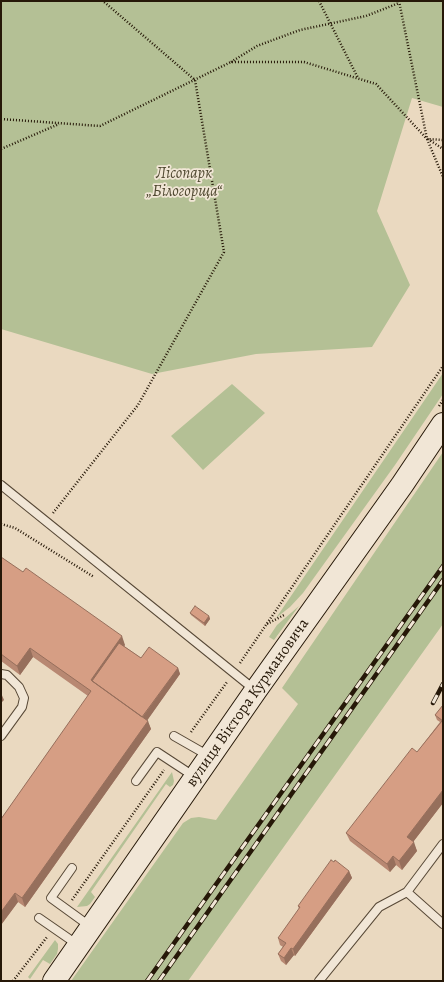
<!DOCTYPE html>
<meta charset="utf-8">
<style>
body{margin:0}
#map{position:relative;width:444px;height:982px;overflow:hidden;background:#ead9c0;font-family:Alegreya,serif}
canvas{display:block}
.frame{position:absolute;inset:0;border:2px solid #261808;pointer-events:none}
</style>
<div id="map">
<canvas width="444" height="982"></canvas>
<div class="frame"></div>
</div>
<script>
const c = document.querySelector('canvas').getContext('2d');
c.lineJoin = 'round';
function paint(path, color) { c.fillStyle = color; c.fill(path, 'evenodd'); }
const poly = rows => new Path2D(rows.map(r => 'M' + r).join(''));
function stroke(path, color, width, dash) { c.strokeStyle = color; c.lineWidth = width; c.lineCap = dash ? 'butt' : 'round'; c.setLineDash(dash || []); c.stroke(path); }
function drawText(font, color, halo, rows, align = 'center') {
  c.font = font + ' Alegreya,serif'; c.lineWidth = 3.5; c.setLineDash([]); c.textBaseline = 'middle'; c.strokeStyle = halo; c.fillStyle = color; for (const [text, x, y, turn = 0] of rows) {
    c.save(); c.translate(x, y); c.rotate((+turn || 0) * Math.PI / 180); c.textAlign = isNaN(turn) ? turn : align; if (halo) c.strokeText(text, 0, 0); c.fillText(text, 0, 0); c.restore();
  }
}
const green = poly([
 [1,1,443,1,443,107,412,98,377,211,410,285,372,347,256,354,152,374,1,329],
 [443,373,443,394,395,465,303,593,290,607,276,618],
 [232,384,265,413,203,470,171,436],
 [443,452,443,624,188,981,71,981,183,823,191,818,199,817,216,820,298,704,282,688],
 [299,606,274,640,269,637,277,625],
 [172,772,174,781,173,785,170,787,166,784,91,892,95,897,90,904,87,906,77,907],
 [55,940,58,944,58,949,57,954,50,964,43,960,30,979,28,977]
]);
const path = poly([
 [319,1,358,78],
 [399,1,427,139,443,177],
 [231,62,257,46,300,30,366,16,399,3],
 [1,119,100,126,231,62,304,62,376,84,427,139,443,140],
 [428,139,443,149],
 [1,149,59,124],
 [439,406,443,400],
 [53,513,138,405,224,252,195,80,103,1],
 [1,524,15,528,94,577],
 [267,624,284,615],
 [240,663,443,366],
 [191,732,227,682],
 [72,900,164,770],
 [13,981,47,937]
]);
const lane = poly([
 [1,485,255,690],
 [1,674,7,675,19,687,24,698,22,707,1,736],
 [174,736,209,756],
 [136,781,157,752,195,777],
 [72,868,51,898,91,927],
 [407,892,443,844],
 [39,918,78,945],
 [319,981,379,907,407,892,443,924]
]);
const secondary = poly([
 [54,981,256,690,402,485,443,424]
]);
const rail = poly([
 [433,703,443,684],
 [147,981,443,566],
 [159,981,443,580]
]);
const wall = poly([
 [1,557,125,645,124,646,141,658,178,668,180,674,147,720,151,729,25,907,18,902,1,925,1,819,88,696,33,657,20,675,1,661],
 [190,613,209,616,210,619,205,626,191,615],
 [443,705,443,803,413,842,417,851,402,870,396,865,390,872,350,841,346,833,417,752,440,722,437,720,435,715],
 [349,871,352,878,295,956,294,955,286,965,281,961,278,954,283,947,280,945,278,938,299,909,298,906]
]);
const shadedWall = poly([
 [209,616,210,619,205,626,204,623],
 [122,636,125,645,96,686,91,680],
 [30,648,33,657,20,675,17,666],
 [178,668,180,674,144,725,142,718],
 [1,693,4,700,1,703],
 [148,721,151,729,25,907,22,898],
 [443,790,443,803,410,846,407,837],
 [414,842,417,851,402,870,399,861],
 [393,856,396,865,390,872,387,864],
 [349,871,352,878,295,956,293,949],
 [15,893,18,902,1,925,1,912],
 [291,948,294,955,286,965,284,958]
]);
const building = poly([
 [1,557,23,572,26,568,122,636,91,680,148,721,22,898,15,893,1,912,1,819,91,691,30,648,17,666,1,654,1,557],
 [195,606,209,616,204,623,190,613,195,606],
 [119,643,141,658,149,647,178,668,142,717,92,681,119,643],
 [443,705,443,721,435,715,443,705],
 [442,721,443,722,443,790,407,837,414,842,399,861,393,856,387,864,346,833,412,748,417,752,442,721],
 [331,860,334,862,335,860,349,871,293,949,291,948,284,958,278,954,286,943,278,938,300,907,298,906,331,860]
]);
const parkNames = [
 ["Лісопарк",184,174],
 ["„Білогорща“",184,192]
];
const streetNames = [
 ["вулиця Віктора Курмановича",248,703,-55]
];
paint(green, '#b4c095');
stroke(lane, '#574836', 10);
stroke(secondary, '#261808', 24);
stroke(path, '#261808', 2.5, [1, 2]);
stroke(lane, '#f1e6d6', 8);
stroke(secondary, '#f1e6d6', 22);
stroke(rail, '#261808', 4.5);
stroke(rail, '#f1e6d6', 3, [9]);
paint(wall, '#b88872');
paint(shadedWall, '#966f5c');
paint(building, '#d69e84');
stroke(building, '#966f5c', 1);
drawText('italic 16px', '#514a32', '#f1e6d6', parkNames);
drawText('16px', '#261808', '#f1e6d6', streetNames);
</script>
